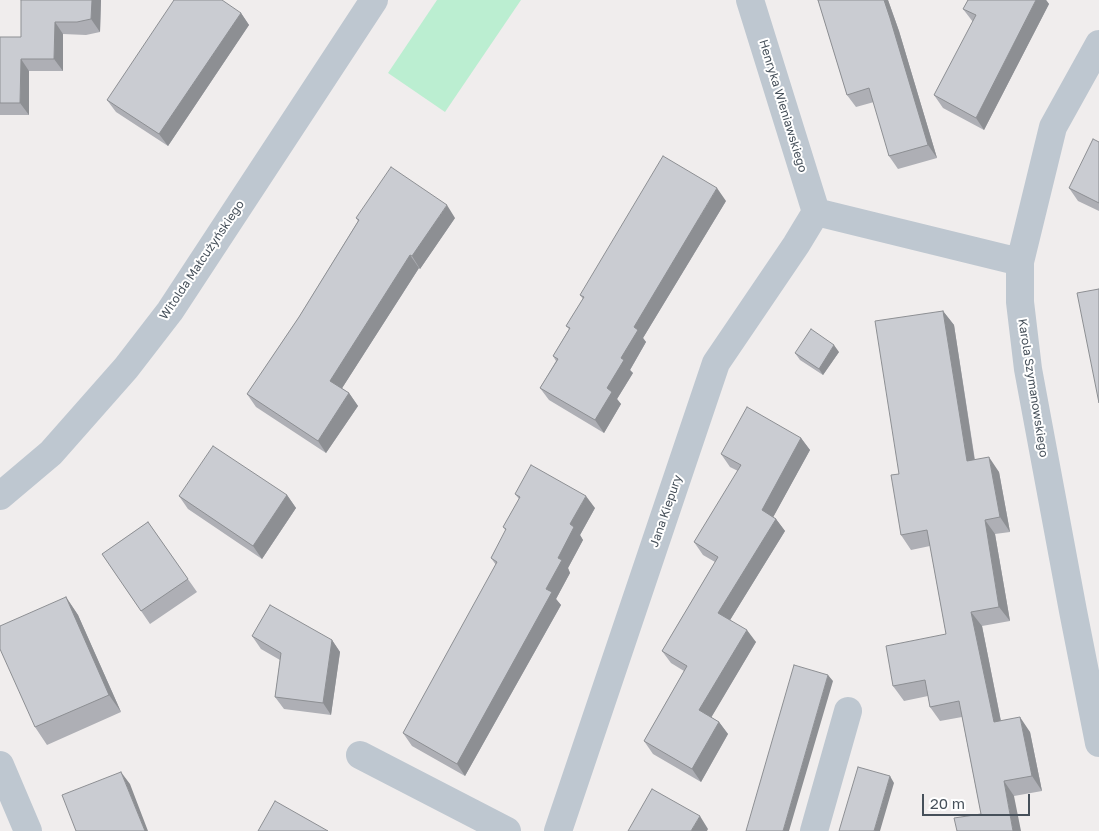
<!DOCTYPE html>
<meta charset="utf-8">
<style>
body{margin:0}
#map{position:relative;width:1099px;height:831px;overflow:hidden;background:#f0eded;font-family:"Golos Text",sans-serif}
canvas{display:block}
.scale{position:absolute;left:922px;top:794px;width:108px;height:22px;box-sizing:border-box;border:2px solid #46505a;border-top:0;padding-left:6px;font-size:15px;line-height:18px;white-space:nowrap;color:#46505a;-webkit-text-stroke:4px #fff;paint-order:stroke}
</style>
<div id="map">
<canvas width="1099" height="831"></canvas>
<div class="scale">20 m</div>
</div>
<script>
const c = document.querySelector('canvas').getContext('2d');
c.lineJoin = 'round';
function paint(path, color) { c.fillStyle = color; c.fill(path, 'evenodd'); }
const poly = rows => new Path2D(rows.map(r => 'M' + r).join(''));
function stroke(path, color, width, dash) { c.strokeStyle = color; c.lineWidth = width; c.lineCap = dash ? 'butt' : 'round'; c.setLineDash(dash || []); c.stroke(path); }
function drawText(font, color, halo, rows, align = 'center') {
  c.font = font + ' "Golos Text",sans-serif'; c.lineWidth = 4; c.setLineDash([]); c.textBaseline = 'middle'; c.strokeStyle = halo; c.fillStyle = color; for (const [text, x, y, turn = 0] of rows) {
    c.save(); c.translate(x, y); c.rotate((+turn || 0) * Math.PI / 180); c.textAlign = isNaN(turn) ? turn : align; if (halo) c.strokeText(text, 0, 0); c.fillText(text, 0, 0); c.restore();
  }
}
const green = poly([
 [437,0,521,0,445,112,388,73]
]);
const minor = poly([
 [750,0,816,212],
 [1099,44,1053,127,1020,262,1020,302,1028,369,1073,611,1099,743],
 [816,212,1020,262],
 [0,496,51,453,126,368,170,311,374,0],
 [360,755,507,831],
 [0,765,28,831],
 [558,831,716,363,796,245,816,212],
 [814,831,848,711]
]);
const wall = poly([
 [21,0,101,0,100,32,86,35,63,34,63,71,29,71,29,115,0,115,0,37,21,37],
 [818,0,888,0,899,31,937,158,898,169,889,156,874,102,856,107,847,95],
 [968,0,1046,0,1049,4,984,130,943,108,934,95,973,22,963,9],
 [241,13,249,25,168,146,116,112,107,100],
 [1099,142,1099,211,1078,201,1069,188],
 [726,201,643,338,646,342,630,370,633,373,617,399,621,404,604,433,549,400,540,388,556,361,553,356,569,329,566,326,583,299,580,295],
 [356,218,455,218,420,269,419,268,342,388,349,393,358,406,326,453,256,407,247,394,299,317,358,221],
 [943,311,954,325,975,460,999,472,1010,532,995,534,1010,621,982,626,1001,721,1030,732,1042,791,1014,796,981,814,962,717,940,721,930,707,928,696,904,701,893,686,946,634,930,546,911,550,901,535,899,474],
 [839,352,823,375,800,360,795,353],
 [801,438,810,450,773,517,776,519,785,531,730,620,756,642,711,717,719,722,728,734,701,782,653,754,644,741,684,671,671,663,662,651,715,562,703,555,694,542,738,471,730,467,721,454],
 [515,494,595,508,580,535,583,540,568,568,570,573,556,599,561,605,465,776,412,746,403,733,496,565,491,558,506,531,503,527,519,499],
 [287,495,296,508,262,559,188,509,179,496],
 [148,522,197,592,150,624,102,554],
 [66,597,78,615,121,712,47,745,35,727],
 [252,636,332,640,340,652,331,715,284,709,275,697,280,660,261,649]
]);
const shadedWall = poly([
 [92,0,101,0,100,32,91,19],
 [884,0,888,0,899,31,937,158,928,145],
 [1036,0,1046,0,1049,4,984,130,976,118],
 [241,13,249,25,168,146,159,134],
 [55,22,63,34,63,71,54,59],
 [21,59,29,71,29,115,20,103],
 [717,188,726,201,643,338,646,342,630,370,633,373,617,399,621,404,604,433,595,420,607,388,634,327],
 [447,205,455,218,420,269,412,256],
 [410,255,419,268,339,393,330,381],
 [943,311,954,325,977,476,967,461],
 [834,345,839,352,823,375,819,369],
 [349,393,358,406,326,453,318,441],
 [801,438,810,450,770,523,762,510],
 [989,457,999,472,1010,532,1000,517],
 [287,495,296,508,262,559,253,546],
 [586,496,595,508,580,535,583,540,568,568,570,573,556,599,561,605,465,776,457,764,546,589,570,524],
 [776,519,785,531,727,625,718,613],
 [985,520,995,534,1010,621,999,607],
 [66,597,78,615,121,712,109,695],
 [971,612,982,626,1004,737,994,722],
 [747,630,756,642,708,723,699,710],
 [332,640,340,652,331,715,323,703],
 [828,675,833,681,789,831,783,831],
 [1020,717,1030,732,1042,791,1032,776],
 [719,722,728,734,701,782,692,769],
 [121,772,130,784,148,831,145,831],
 [890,776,894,783,880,831,874,831],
 [1004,781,1014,796,1021,831,1013,831],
 [700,816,708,829,707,831,691,831]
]);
const building = poly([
 [21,0,92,0,91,19,77,22,55,22,54,59,21,59,20,103,0,103,0,37,21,37,21,0],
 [174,0,222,0,241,13,159,134,107,100,174,0],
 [818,0,884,0,890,18,928,145,889,156,869,88,847,95,818,0],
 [968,0,1036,0,976,118,934,95,976,15,963,9,968,0],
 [1093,139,1099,142,1099,203,1069,188,1093,139],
 [663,156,717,188,634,327,638,330,621,358,624,360,607,388,612,392,595,420,540,388,558,359,553,356,570,328,566,326,584,297,580,295,663,156],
 [391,167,447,205,412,256,410,255,330,381,349,393,318,441,247,394,299,317,359,220,356,218,391,167],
 [1099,289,1099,403,1077,293,1099,289],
 [943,311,967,461,989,457,1000,517,985,520,999,607,971,612,994,722,1020,717,1032,776,1004,781,1013,831,957,831,954,818,981,814,959,701,930,707,925,680,893,686,886,646,946,634,927,530,901,535,891,475,899,474,875,321,943,311],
 [811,329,834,345,819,369,795,353,811,329],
 [747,407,801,438,762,510,776,519,718,613,747,630,699,710,719,722,692,769,644,741,687,666,662,651,718,557,694,542,741,465,721,454,747,407],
 [213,446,287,495,253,546,179,496,213,446],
 [531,465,586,496,570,524,574,527,558,558,562,560,546,589,552,592,457,764,403,733,497,562,491,558,506,529,503,527,520,497,515,494,531,465],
 [148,522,188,579,141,611,102,554,148,522],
 [66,597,109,695,35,727,0,649,0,626,66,597],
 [270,605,332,640,323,703,275,697,281,653,252,636,270,605],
 [794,665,828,675,783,831,746,831,794,665],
 [858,767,890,776,874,831,839,831,858,767],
 [121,772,145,831,76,831,62,795,121,772],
 [652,789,700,816,691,831,628,831,652,789],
 [275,801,328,831,258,831,275,801]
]);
const streetNames = [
 ["Henryka Wieniawskiego",783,106,73],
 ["Witolda Małcużyńskiego",202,260,-56],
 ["Karola Szymanowskiego",1033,388,81],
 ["Jana Kiepury",666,511,-71]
];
paint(green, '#bbeed1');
stroke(minor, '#bec7d0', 28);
paint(wall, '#aeafb5');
paint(shadedWall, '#8d8f93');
paint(building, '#caccd2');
stroke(building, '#8d8f93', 1);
drawText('12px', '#46505a', '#fff', streetNames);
</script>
